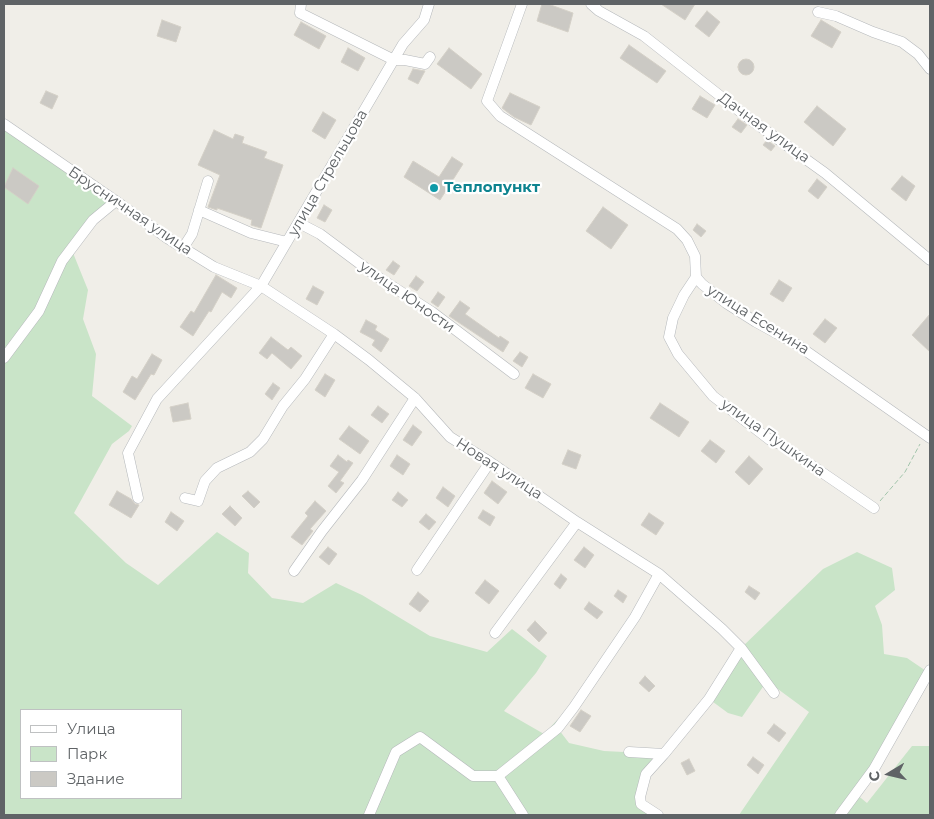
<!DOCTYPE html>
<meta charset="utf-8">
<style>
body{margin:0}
#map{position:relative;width:934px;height:819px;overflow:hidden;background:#f0eee8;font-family:Montserrat,sans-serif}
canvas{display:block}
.frame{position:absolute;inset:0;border:5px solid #5f6366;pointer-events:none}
.legend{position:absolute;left:20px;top:709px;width:162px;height:90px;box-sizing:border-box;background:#fff;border:1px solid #bfc1c2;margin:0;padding:6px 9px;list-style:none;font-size:15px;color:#5f6366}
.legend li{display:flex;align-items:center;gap:10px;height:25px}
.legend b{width:25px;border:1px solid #bfc1c2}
.north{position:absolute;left:864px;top:749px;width:50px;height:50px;-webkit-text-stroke:4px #fff;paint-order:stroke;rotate:261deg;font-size:14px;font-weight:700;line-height:20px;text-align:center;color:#5f6366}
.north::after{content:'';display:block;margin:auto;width:18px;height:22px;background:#5f6366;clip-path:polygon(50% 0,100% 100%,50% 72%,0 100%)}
</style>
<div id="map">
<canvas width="934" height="819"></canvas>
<div class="frame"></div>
<ul class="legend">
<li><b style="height:6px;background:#fff"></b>Улица</li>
<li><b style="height:14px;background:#c9e4c8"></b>Парк</li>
<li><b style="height:14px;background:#cbc9c4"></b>Здание</li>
</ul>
<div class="north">С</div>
</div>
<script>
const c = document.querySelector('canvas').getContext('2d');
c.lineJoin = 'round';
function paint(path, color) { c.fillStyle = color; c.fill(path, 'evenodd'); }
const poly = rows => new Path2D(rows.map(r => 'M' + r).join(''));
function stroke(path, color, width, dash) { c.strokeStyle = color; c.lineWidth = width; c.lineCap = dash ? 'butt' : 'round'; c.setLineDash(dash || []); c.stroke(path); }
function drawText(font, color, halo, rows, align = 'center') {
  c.font = font + ' Montserrat,sans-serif'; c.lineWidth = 4.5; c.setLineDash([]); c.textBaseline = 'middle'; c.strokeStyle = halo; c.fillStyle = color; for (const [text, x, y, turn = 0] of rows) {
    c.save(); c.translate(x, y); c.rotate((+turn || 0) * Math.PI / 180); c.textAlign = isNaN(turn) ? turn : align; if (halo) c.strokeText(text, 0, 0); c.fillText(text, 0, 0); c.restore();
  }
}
const green = poly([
 [4,124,116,201,71,248,88,290,83,319,96,354,92,396,132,426,129,431,112,444,74,513,126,563,158,585,217,532,249,553,248,573,272,598,303,603,336,583,362,595,430,636,487,652,512,629,547,656,536,673,504,711,544,734,558,719,556,726,569,743,604,751,664,754,646,774,640,797,658,815,4,815],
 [21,710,181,710,181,798,21,798],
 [857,552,892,568,895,590,875,606,882,625,884,654,907,658,929,673,856,794,867,803,912,746,930,746,930,815,739,815,809,712,767,681,742,717,728,713,709,699,741,648,823,569]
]);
const building = poly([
 [542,4,548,4,573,13,568,32,537,21,542,4],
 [661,4,695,4,685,20,661,4],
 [707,11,720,22,709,37,695,26,707,11],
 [162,20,181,27,176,42,157,36,162,20],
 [821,20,841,32,832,48,811,36,821,20],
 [301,22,326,36,319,49,294,35,301,22],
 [629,45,666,71,657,83,620,58,629,45],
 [348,48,365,58,358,71,341,62,348,48],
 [449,48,482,74,471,89,437,64,449,48],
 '738 67a8 8 0 1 1 16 0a8 8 0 1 1-16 0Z',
 [413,69,425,71,418,84,408,79,413,69],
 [46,91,58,96,52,109,40,103,46,91],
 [510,93,540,107,531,125,514,117,502,108,510,93],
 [700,96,715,105,707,118,692,109,700,96],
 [817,106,846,129,833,146,804,122,817,106],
 [323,112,336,120,325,139,312,131,323,112],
 [738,119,747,125,741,133,732,127,738,119],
 [214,130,233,139,235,134,244,137,242,143,267,152,264,158,283,165,261,228,251,225,252,220,217,208,217,210,208,207,220,175,198,165,214,130],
 [767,140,775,146,771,151,763,145,767,140],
 [452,157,463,164,440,200,404,177,413,161,439,177,452,157],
 [13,168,39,186,28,204,4,187,13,168],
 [902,176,915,186,906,201,891,189,902,176],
 [817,179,827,187,818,199,808,191,817,179],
 [324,205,332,210,325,222,317,218,324,205],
 [603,207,628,225,611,249,586,231,603,207],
 [697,224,706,231,701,237,693,230,697,224],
 [393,261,400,266,394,275,386,270,393,261],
 [216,275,237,288,231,298,222,292,211,312,209,311,193,336,180,327,191,311,194,313,216,275],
 [416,276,424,282,417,291,409,286,416,276],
 [779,280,792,288,783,302,770,294,779,280],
 [313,286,324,292,317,305,306,299,313,286],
 [438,292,445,297,438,307,431,302,438,292],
 [460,301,470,308,465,314,499,338,500,336,509,342,503,352,449,316,460,301],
 [930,314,930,352,912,335,930,314],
 [825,319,837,328,825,343,813,334,825,319],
 [366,320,377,326,375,330,389,339,381,352,372,345,375,340,360,332,366,320],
 [271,337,288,350,291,347,302,356,291,369,272,353,267,359,259,353,271,337],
 [520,352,528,357,522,367,513,361,520,352],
 [152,354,162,360,154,375,151,374,135,400,123,392,132,376,137,379,152,354],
 [325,374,335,380,325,397,315,390,325,374],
 [533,374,551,384,543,398,525,388,533,374],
 [273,383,280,388,272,400,265,394,273,383],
 [188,403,191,419,173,422,170,407,188,403],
 [660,403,689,422,679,437,650,418,660,403],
 [378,406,389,414,382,423,371,415,378,406],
 [413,425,422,432,412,446,403,440,413,425],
 [349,426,369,441,360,454,339,439,349,426],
 [710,440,725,451,716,463,701,451,710,440],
 [568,450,581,455,576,469,562,464,568,450],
 [338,455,347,462,348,460,353,463,340,481,344,483,336,493,328,486,339,472,330,466,338,455],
 [397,455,410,464,403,475,390,466,397,455],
 [749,456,763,469,749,485,735,472,749,456],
 [492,481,507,492,498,504,484,493,492,481],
 [443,487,455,496,448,507,436,498,443,487],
 [117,491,131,499,135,504,139,505,131,518,109,505,117,491],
 [248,491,260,502,254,508,242,496,248,491],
 [398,492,408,500,402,507,392,500,398,492],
 [315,501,326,511,310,529,313,531,302,545,291,537,308,516,305,513,315,501],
 [230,506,242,518,235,526,222,514,230,506],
 [483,510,495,517,490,526,478,518,483,510],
 [171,512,184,521,177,531,165,522,171,512],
 [649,513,664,523,656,535,641,525,649,513],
 [426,514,436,522,429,530,419,522,426,514],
 [328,547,337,554,329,565,319,557,328,547],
 [584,547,594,555,585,568,574,560,584,547],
 [561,574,567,579,560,589,554,584,561,574],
 [485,580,499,591,489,604,475,593,485,580],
 [749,586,760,593,755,600,745,592,749,586],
 [618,590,627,596,623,603,614,596,618,590],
 [418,592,429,601,420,612,409,604,418,592],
 [589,602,603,612,597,619,584,609,589,602],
 [535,621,547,633,539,642,527,630,535,621],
 [645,676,655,686,649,692,639,683,645,676],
 [581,710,591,716,580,732,570,726,581,710],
 [774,724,786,733,779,742,767,733,774,724],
 [753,757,764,765,758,774,747,765,753,757],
 [689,759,695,771,687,775,681,763,689,759]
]);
const path = poly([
 [880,501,905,472,920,444]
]);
const minor = poly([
 [301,4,300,13,394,60,405,60,425,64,430,57],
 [522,4,487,101,500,116,677,229,687,240,695,256,696,277,702,284,726,303,756,322,796,344,930,438],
 [591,4,599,11,644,36,747,117,825,173,930,260],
 [818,12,836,16,873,32,902,42,918,54,930,69],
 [4,124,116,201,167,238,214,267,261,286,334,334,369,360,415,398,450,437,490,462,577,522,659,574,722,629,741,648,774,693],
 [199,210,251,233,287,242],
 [299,223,320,234,375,275,432,312,514,374],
 [183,248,192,234,208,181],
 [696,277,684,295,673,318,669,337,678,354,713,396,770,440,782,445,874,508],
 [4,358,39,311,62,261,93,220,116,201],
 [138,498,128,453,157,399,261,286,403,44,424,20,429,4],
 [185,498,198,501,205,481,217,468,250,452,263,439,283,406,305,379,334,334],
 [417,570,490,462],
 [294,571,322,531,362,480,415,398],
 [495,633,577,522],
 [629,752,664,754,709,699,741,648],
 [498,776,523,815],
 [369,815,396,752,420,737,473,776,498,776,558,728,574,707,635,617,659,574],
 [658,815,641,804,640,797,646,774,664,754],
 [840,815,874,769,930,670]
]);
const markers = [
 [434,188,5,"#0f9aa8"]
];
const streetNames = [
 ["Дачная улица",764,128,36],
 ["улица Стрельцова",328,173,-60],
 ["Брусничная улица",130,211,34],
 ["улица Юности",407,297,35],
 ["улица Есенина",758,320,32],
 ["улица Пушкина",773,438,35],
 ["Новая улица",499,469,33]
];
const cultureNames = [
 ["Теплопункт",444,188]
];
paint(green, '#c9e4c8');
paint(building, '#cbc9c4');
stroke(building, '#d4d0c7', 1);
stroke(minor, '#b5b8bb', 11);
stroke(path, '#a2c4ab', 1, [5, 2.5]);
stroke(minor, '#fff', 10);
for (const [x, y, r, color] of markers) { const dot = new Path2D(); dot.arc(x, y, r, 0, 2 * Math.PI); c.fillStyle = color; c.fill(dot); stroke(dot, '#fff', 2); }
drawText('15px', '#5f6366', '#fff', streetNames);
drawText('bold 15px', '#0d838f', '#fff', cultureNames, 'left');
</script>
